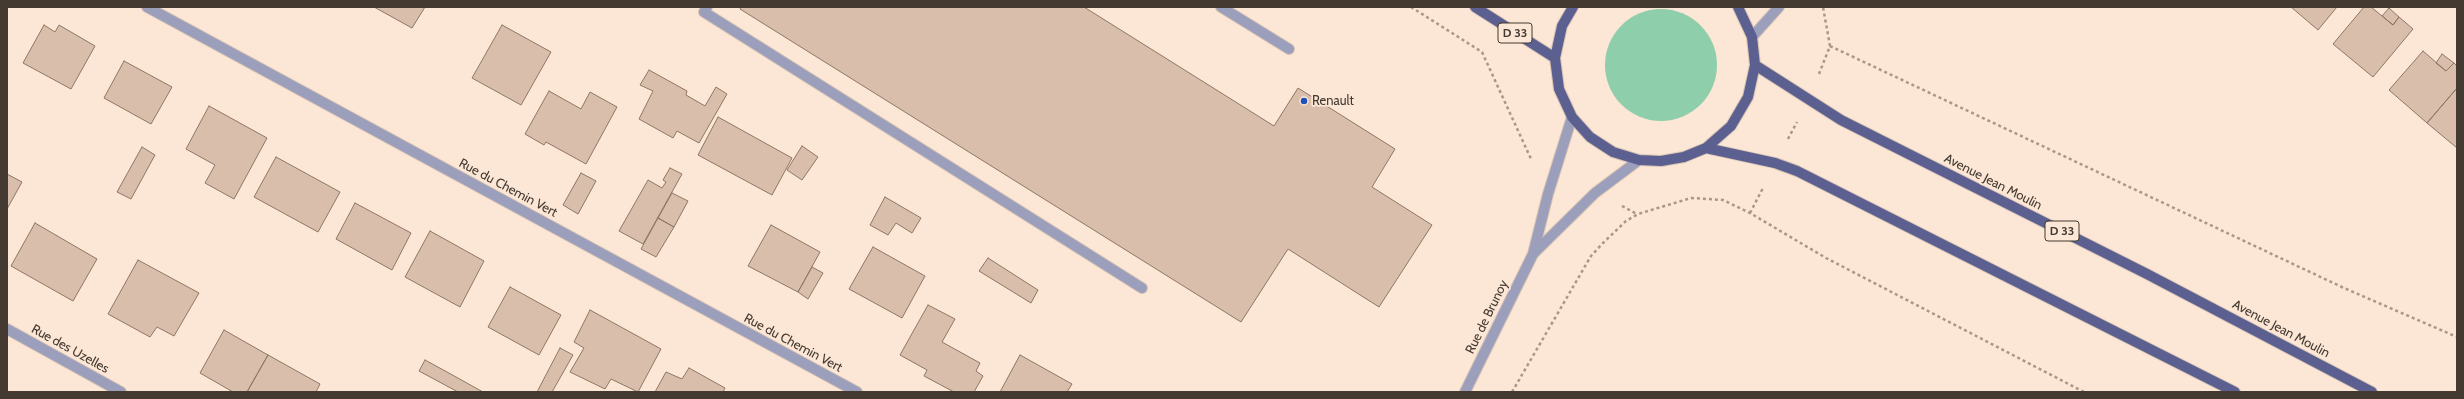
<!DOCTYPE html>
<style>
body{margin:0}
#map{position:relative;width:2464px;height:399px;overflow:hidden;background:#fce6d5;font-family:Cabin,sans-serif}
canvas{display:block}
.frame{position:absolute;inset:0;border:8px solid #443a31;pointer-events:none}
</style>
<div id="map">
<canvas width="2464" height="399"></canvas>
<div class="frame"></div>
</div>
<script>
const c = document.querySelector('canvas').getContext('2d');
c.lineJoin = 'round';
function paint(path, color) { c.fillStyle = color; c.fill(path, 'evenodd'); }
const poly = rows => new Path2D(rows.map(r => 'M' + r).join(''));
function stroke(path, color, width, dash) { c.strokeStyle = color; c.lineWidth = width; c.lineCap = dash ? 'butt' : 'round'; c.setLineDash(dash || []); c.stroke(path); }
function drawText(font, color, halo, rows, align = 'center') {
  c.font = font + ' Cabin,sans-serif'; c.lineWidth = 3.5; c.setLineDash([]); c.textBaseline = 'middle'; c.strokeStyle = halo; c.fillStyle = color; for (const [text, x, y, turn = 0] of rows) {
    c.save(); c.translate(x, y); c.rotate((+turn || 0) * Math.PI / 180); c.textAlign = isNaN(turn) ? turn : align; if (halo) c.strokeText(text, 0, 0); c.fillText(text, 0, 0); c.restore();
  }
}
const green = poly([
 '1605 65a56 56 0 1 1 112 0a56 56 0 1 1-112 0Z'
]);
const building = poly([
 [374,7,425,7,412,28,374,7],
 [741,7,1084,7,1274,126,1298,88,1395,149,1372,187,1432,225,1379,307,1288,249,1241,322,740,9,741,7],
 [2291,7,2337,7,2318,30,2291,7],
 [2364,7,2371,7,2393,25,2399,17,2413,29,2373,77,2333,44,2364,7],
 [2389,8,2399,17,2393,25,2382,16,2389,8],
 [44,25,55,32,59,25,95,46,71,89,23,63,44,25],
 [502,25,551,52,521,105,472,78,502,25],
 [2423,51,2446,71,2454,63,2457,66,2457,88,2427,123,2389,90,2423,51],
 [2442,54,2454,63,2446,71,2436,63,2442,54],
 [124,61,172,87,151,124,104,98,124,61],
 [649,70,687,91,686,95,705,106,716,87,727,94,699,143,677,131,673,138,639,119,653,91,640,85,649,70],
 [2457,88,2457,148,2427,123,2457,88],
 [549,91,581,109,590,92,617,107,586,164,546,142,544,145,525,134,549,91],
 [209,106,267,138,234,199,205,183,215,165,186,149,209,106],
 [718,117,792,158,772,195,698,155,718,117],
 [802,146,818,157,802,180,787,170,802,146],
 [142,147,155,155,131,199,117,192,142,147],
 [276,157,340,192,318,232,254,197,276,157],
 [670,168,682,174,643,244,619,231,648,180,662,188,666,182,663,180,670,168],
 [581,173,596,181,578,214,563,205,581,173],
 [7,174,22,182,7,209,7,174],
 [672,193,688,201,674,227,658,218,672,193],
 [885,197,921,218,912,233,896,223,888,235,870,225,885,197],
 [355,203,411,233,392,270,336,239,355,203],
 [658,218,674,227,656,257,641,249,658,218],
 [35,223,97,259,73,301,11,266,35,223],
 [771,225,820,252,798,292,748,266,771,225],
 [430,231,484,261,460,307,405,277,430,231],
 [873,247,925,276,902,318,849,289,873,247],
 [988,258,1038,290,1031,303,979,271,988,258],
 [138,260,199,293,174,336,157,327,150,337,108,314,138,260],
 [812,267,823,273,808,299,798,292,812,267],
 [510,287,561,315,539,355,488,327,510,287],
 [928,305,955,319,942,342,980,363,976,371,983,376,974,392,954,392,924,376,927,370,900,355,928,305],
 [590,310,661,349,638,392,611,379,605,389,570,372,584,348,574,342,590,310],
 [224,330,268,355,247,392,233,392,200,373,224,330],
 [560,348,573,355,552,392,537,392,560,348],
 [268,355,320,384,316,392,247,392,268,355],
 [1020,355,1072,384,1067,392,1000,392,1020,355],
 [425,360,447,372,483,392,458,392,419,371,425,360],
 [689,368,725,388,723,392,655,392,666,372,682,379,689,368]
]);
const path = poly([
 [1411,7,1482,52,1531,159],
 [1830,46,2344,288,2457,337],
 [1819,74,1830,46,1823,7],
 [1788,139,1797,122],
 [1622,206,1637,214],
 [1750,213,1763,188],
 [1512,392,1591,256,1603,243,1626,221,1638,214,1691,198,1723,200,1750,213,1826,258,2084,392]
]);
const minor = poly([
 [147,7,857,392],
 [707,7,704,12,1142,288],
 [1221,7,1289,49],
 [1752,37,1779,7],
 [1533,254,1595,193,1639,160],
 [7,329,121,392],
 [1465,392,1533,254,1548,194,1572,117]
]);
const major = poly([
 [1475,7,1555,58],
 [1573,7,1562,26,1555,58,1559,89,1572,117,1590,137,1613,152,1639,160,1661,161,1684,157,1706,148,1731,126,1748,97,1755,65,1752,37,1738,7],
 [1755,65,1841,120,2147,274,2372,392],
 [1706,148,1775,163,1797,171,2235,392]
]);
const markers = [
 [1304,101,4,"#1e51be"]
];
const shields = [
 [1515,33,34],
 [2062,231,34]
];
const shieldNames = [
 ["D 33",1515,33],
 ["D 33",2062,231]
];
const poiNames = [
 ["Renault",1312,101]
];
const streetNames = [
 ["Avenue Jean Moulin",1993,182,27],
 ["Rue du Chemin Vert",508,188,28],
 ["Rue de Brunoy",1487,317,-64],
 ["Avenue Jean Moulin",2281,329,28],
 ["Rue du Chemin Vert",793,343,28],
 ["Rue des Uzelles",70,349,29]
];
paint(green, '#8fceaa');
paint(building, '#d9bfab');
stroke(building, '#8d7663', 1);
stroke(minor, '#d7c4b4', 12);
stroke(major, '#d7c4b4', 12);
stroke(path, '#a8978a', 2.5, [3, 3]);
stroke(minor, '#9c9fbb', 10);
stroke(major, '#5c6090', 10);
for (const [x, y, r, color] of markers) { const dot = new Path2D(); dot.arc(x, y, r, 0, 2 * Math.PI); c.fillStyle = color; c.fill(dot); stroke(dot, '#fce6d5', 1.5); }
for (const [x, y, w] of shields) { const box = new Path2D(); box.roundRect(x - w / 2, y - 10, w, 20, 3); c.fillStyle = '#fce6d5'; c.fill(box); stroke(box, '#443a31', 1); }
drawText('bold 12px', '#443a31', null, shieldNames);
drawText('13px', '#443a31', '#fce6d5', poiNames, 'left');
drawText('13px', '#443a31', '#fce6d5', streetNames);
</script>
